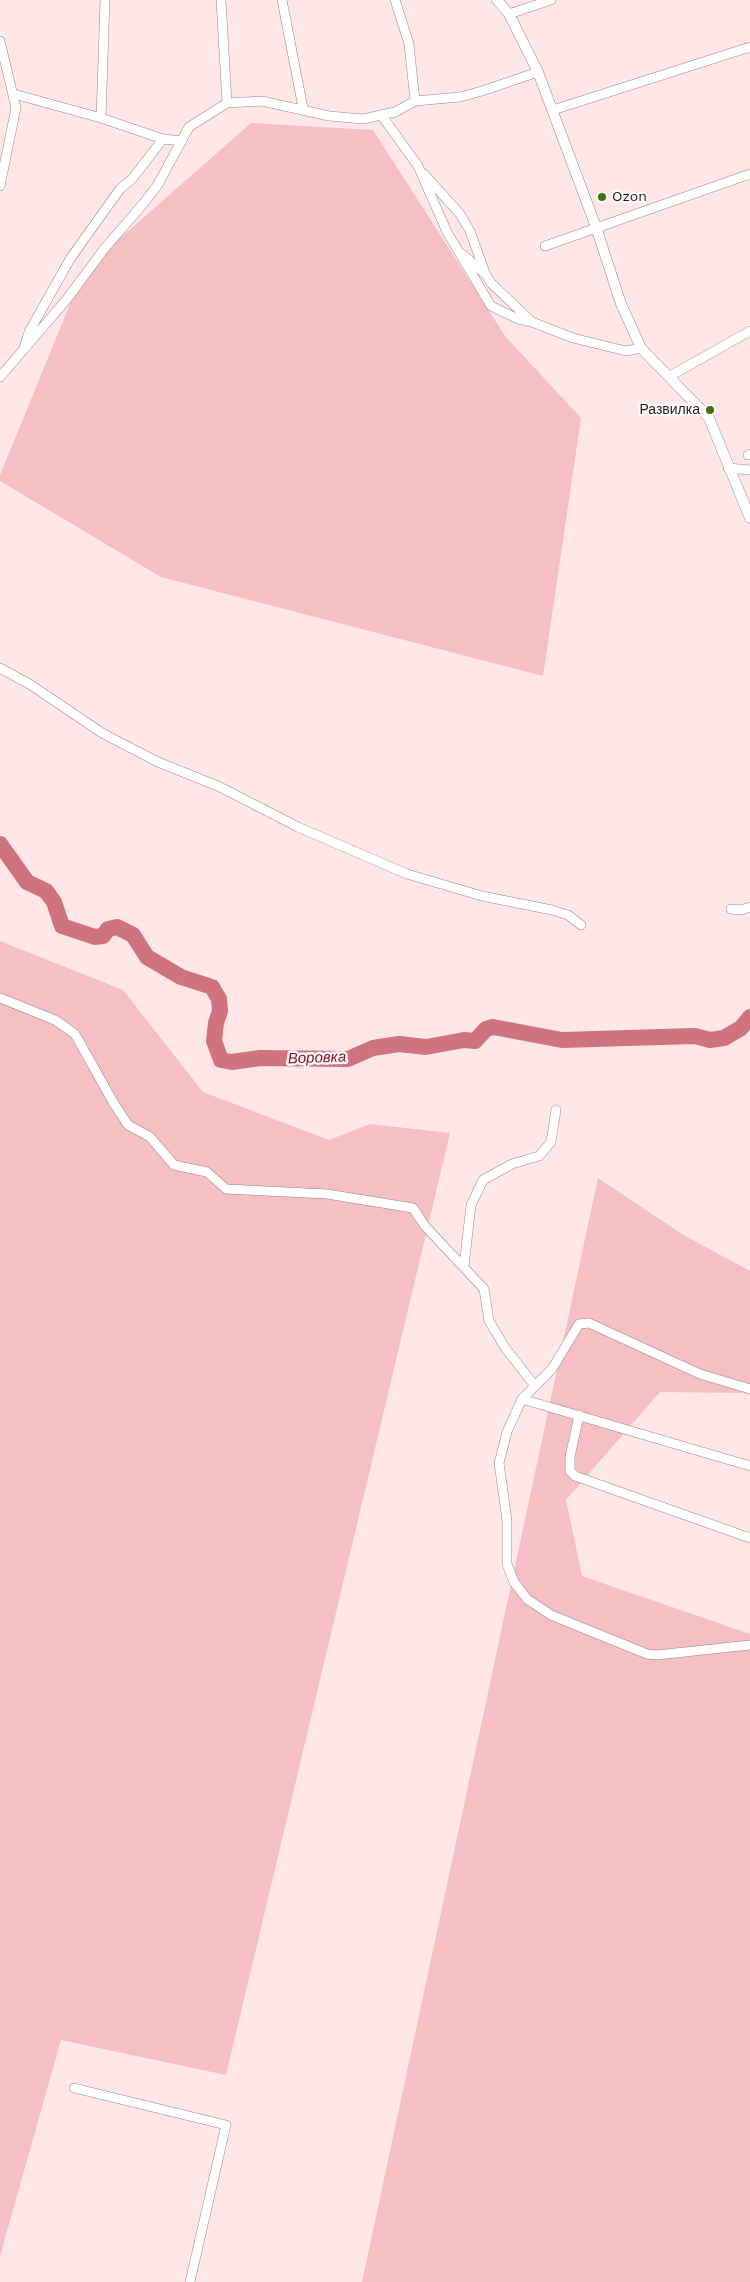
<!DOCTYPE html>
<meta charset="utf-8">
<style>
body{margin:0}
canvas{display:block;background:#ffe6e7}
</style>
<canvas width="750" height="2282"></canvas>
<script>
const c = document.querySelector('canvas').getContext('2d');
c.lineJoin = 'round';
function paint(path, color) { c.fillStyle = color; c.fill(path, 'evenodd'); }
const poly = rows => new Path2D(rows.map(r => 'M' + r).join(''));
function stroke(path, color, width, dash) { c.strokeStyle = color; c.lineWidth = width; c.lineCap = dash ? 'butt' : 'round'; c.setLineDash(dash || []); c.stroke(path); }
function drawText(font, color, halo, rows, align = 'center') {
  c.font = font + ' "Work Sans",sans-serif'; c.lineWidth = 5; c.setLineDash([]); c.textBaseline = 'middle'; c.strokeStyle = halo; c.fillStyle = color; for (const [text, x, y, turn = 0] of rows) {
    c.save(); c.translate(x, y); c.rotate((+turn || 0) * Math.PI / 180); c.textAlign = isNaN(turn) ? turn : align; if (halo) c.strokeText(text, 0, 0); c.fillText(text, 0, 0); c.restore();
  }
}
const green = poly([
 [251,123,373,130,505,336,581,418,543,676,161,577,0,481,0,475,84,270],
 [0,941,123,990,203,1092,329,1140,370,1124,450,1133,226,2075,61,2040,0,2256],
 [598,1178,682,1234,750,1271,750,1393,660,1392,566,1500,582,1576,750,1634,750,2282,362,2282]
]);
const river = poly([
 [0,844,27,882,46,891,54,902,62,926,95,937,103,936,108,929,117,927,133,935,147,957,181,977,212,987,219,999,220,1011,216,1023,214,1041,221,1060,232,1062,260,1058,348,1059,373,1048,399,1044,426,1047,464,1040,475,1041,486,1029,493,1027,562,1040,695,1036,710,1040,724,1038,741,1028,750,1017]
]);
const minor = poly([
 [105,0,101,118,163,139,182,141],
 [221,0,227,103],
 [282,0,303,108],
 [395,0,409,44,415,101],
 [509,14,551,0],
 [0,41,16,108,0,186],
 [14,94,101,118],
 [553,110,750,47],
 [382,116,418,166,447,232,491,306,518,319,532,322,573,338,626,351,641,348],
 [424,174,460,214,470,231,485,273,491,283,531,321],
 [545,246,750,174],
 [462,254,484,273],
 [24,348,29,332,70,259,120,189,132,179,163,139],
 [670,376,750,331],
 [0,377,67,299,104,249,143,204,157,186,189,127,227,103,262,101,329,116,363,119,395,112,415,101,460,97,482,91,538,72],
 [748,455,750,454],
 [728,468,750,470],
 [0,668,31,685,102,733,158,762,220,787,298,827,407,874,482,896,552,910,568,915,581,925],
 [731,909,741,910,750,907],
 [0,998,55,1020,75,1034,113,1102,128,1125,150,1137,174,1165,207,1172,226,1189,327,1194,413,1208,425,1226,484,1289,489,1321,506,1349,535,1386],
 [464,1266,471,1205,483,1180,512,1164,539,1156,551,1142,556,1110],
 [750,1389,700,1374,589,1323,579,1324,552,1369,522,1399,507,1432,499,1463,507,1520,507,1564,514,1582,527,1599,551,1615,647,1654,657,1655,750,1645],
 [522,1399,750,1466],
 [579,1415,570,1457,570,1471,575,1476,750,1538],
 [74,2088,226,2125,190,2282]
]);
const tertiary = poly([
 [497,0,509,14,538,72,596,227,621,304,641,348,709,418,750,518]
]);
const markers = [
 [602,197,5,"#38750b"],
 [710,410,5,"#38750b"]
];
const poiNames = [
 ["Ozon",612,197],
 ["Развилка",700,410,"right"]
];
const waterNames = [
 ["Воровка",317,1058,-2]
];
paint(green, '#f6bfc3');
stroke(river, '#cf747f', 16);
stroke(minor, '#9c8587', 10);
stroke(tertiary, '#9c8587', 11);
stroke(minor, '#fff', 9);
stroke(tertiary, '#fff', 10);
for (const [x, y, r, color] of markers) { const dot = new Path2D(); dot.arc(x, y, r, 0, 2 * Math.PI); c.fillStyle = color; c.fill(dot); stroke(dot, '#fef9f9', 2); }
drawText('14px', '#241b1c', '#fef9f9', poiNames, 'left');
drawText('italic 15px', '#821430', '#fef9f9', waterNames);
</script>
